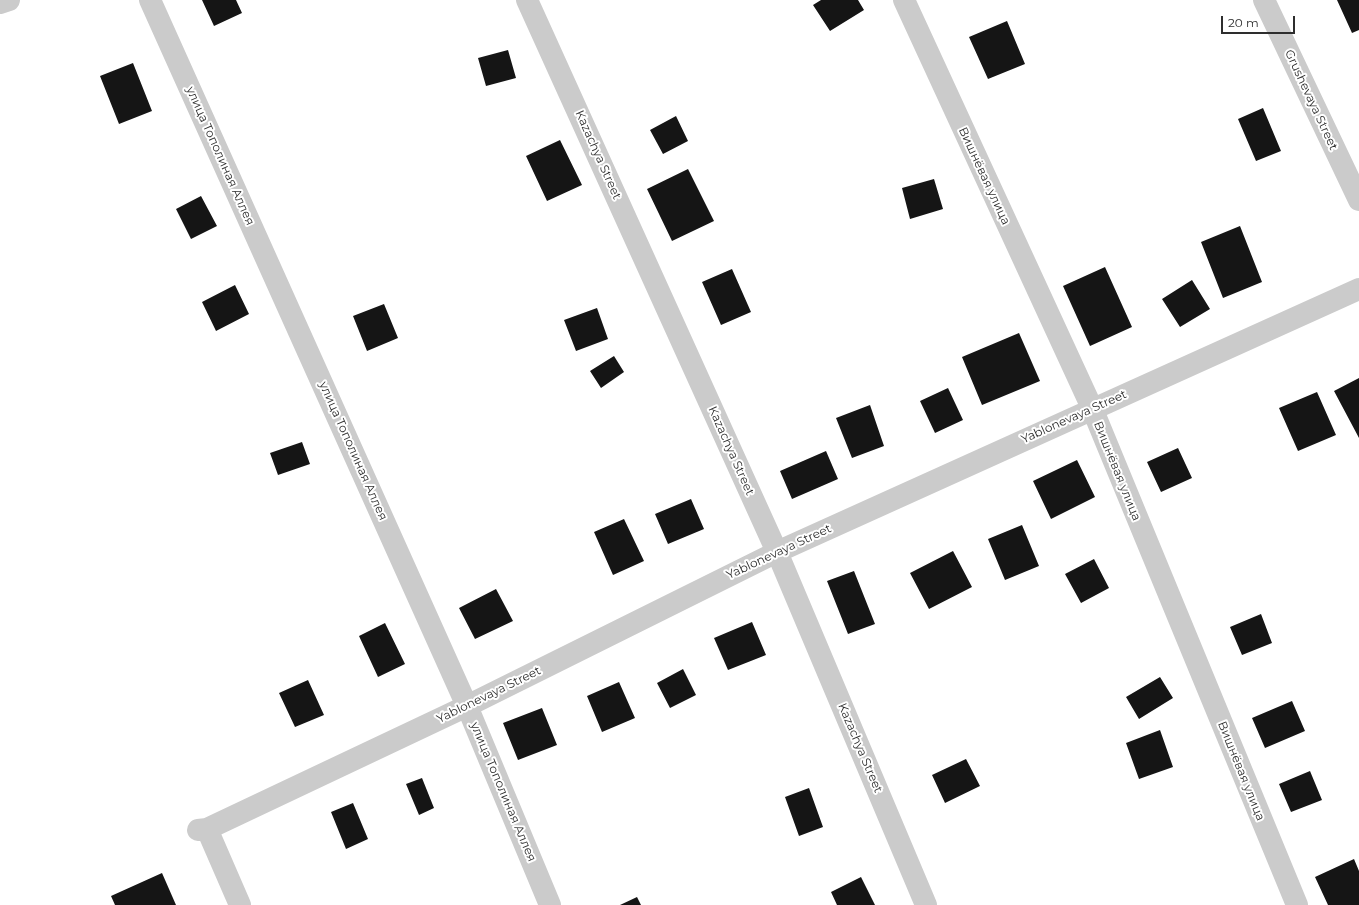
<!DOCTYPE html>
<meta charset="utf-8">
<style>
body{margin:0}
#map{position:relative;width:1359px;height:905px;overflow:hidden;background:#fff;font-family:Montserrat,sans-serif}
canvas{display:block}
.scale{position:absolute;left:1221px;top:16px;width:74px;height:18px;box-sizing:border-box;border:2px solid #2e2e2e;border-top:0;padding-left:5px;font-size:12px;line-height:14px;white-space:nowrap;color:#2e2e2e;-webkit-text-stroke:3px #fff;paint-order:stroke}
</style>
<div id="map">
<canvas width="1359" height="905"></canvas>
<div class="scale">20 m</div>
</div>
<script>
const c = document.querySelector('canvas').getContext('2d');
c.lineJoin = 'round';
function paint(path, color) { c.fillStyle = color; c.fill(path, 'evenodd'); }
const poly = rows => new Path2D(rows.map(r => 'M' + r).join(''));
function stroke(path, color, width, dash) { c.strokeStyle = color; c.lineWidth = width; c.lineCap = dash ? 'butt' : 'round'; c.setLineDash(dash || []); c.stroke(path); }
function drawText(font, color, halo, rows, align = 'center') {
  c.font = font + ' Montserrat,sans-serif'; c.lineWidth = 4; c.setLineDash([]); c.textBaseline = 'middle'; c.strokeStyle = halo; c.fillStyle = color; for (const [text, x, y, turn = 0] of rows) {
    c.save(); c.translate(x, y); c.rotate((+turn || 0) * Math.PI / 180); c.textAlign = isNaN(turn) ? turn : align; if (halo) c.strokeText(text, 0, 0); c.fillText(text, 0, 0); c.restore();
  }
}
const building = poly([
 [202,0,236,0,242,13,214,26],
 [821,0,858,0,864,10,830,31,813,5],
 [1337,0,1359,0,1359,30,1352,33],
 [1007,21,1025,64,988,79,969,37],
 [508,50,516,78,486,86,478,58],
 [133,63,152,111,119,124,100,76],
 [1263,108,1281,151,1256,161,1238,119],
 [676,116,688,141,663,154,650,130],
 [560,140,582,185,547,201,526,156],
 [688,169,714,221,672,241,647,189],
 [934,179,943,209,910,219,902,188],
 [201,196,217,226,191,239,176,209],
 [1240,226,1262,282,1223,298,1201,242],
 [1105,267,1132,327,1090,346,1063,286],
 [732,269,751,312,721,325,702,282],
 [1192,280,1210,309,1180,327,1162,299],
 [235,285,249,314,216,331,202,302],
 [384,304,398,338,367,351,353,316],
 [597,308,608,339,576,351,564,320],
 [1019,333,1040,381,982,405,962,357],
 [614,356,624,372,601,388,590,371],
 [1359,378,1359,438,1334,391],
 [948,388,963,420,935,433,920,401],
 [1317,392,1336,435,1298,451,1279,408],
 [870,405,884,446,852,458,836,418],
 [302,442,310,464,278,475,270,453],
 [1178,448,1192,478,1161,492,1147,462],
 [826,451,838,479,792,499,780,471],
 [1077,460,1095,497,1051,519,1033,481],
 [691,499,704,529,668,544,655,514],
 [624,519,644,561,613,575,594,532],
 [1022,525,1039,566,1005,580,988,539],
 [953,551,972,587,929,609,910,573],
 [1094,559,1109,588,1081,603,1065,574],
 [854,571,875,624,848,634,827,581],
 [496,589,513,621,475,639,459,608],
 [1261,614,1272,643,1242,655,1230,627],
 [752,622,766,655,728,670,714,638],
 [385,623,405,664,378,677,359,636],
 [683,669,696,695,670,708,657,683],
 [1160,677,1173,698,1139,719,1126,697],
 [308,680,324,715,295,727,279,693],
 [619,682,635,718,602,732,587,696],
 [1292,701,1305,731,1265,748,1252,718],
 [542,708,557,745,518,760,503,723],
 [1160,730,1173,767,1139,779,1126,743],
 [966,759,980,786,945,803,932,775],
 [1310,771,1322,800,1291,812,1279,784],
 [422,778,434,808,419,815,406,784],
 [809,788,823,827,799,836,785,797],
 [353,803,368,839,346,849,331,812],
 [1354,859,1359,871,1359,905,1328,905,1315,877],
 [162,873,176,905,115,905,111,896],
 [861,877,875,905,837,905,831,892],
 [637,897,641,905,620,905]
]);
const minor = poly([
 [150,0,467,706,550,905],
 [527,0,777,552,926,905],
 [904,0,1092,408,1297,905],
 [1264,0,1359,200],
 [0,3,9,0],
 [207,829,467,706,777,552,1359,289],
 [198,830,207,829,240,905]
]);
const streetNames = [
 ["Grushevaya Street",1311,100,65],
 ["Kazachya Street",598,155,66],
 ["улица Тополиная Аллея",220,156,66],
 ["Вишнёвая улица",984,176,65],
 ["Yablonevaya Street",1074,417,-24],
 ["улица Тополиная Аллея",353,451,66],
 ["Kazachya Street",731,451,66],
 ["Вишнёвая улица",1117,471,68],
 ["Yablonevaya Street",779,552,-25],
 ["Yablonevaya Street",489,695,-26],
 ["Kazachya Street",860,748,67],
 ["Вишнёвая улица",1241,771,68],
 ["улица Тополиная Аллея",503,792,67]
];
paint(building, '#151515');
stroke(minor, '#cbcbcb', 22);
drawText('12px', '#2e2e2e', '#fff', streetNames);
</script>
